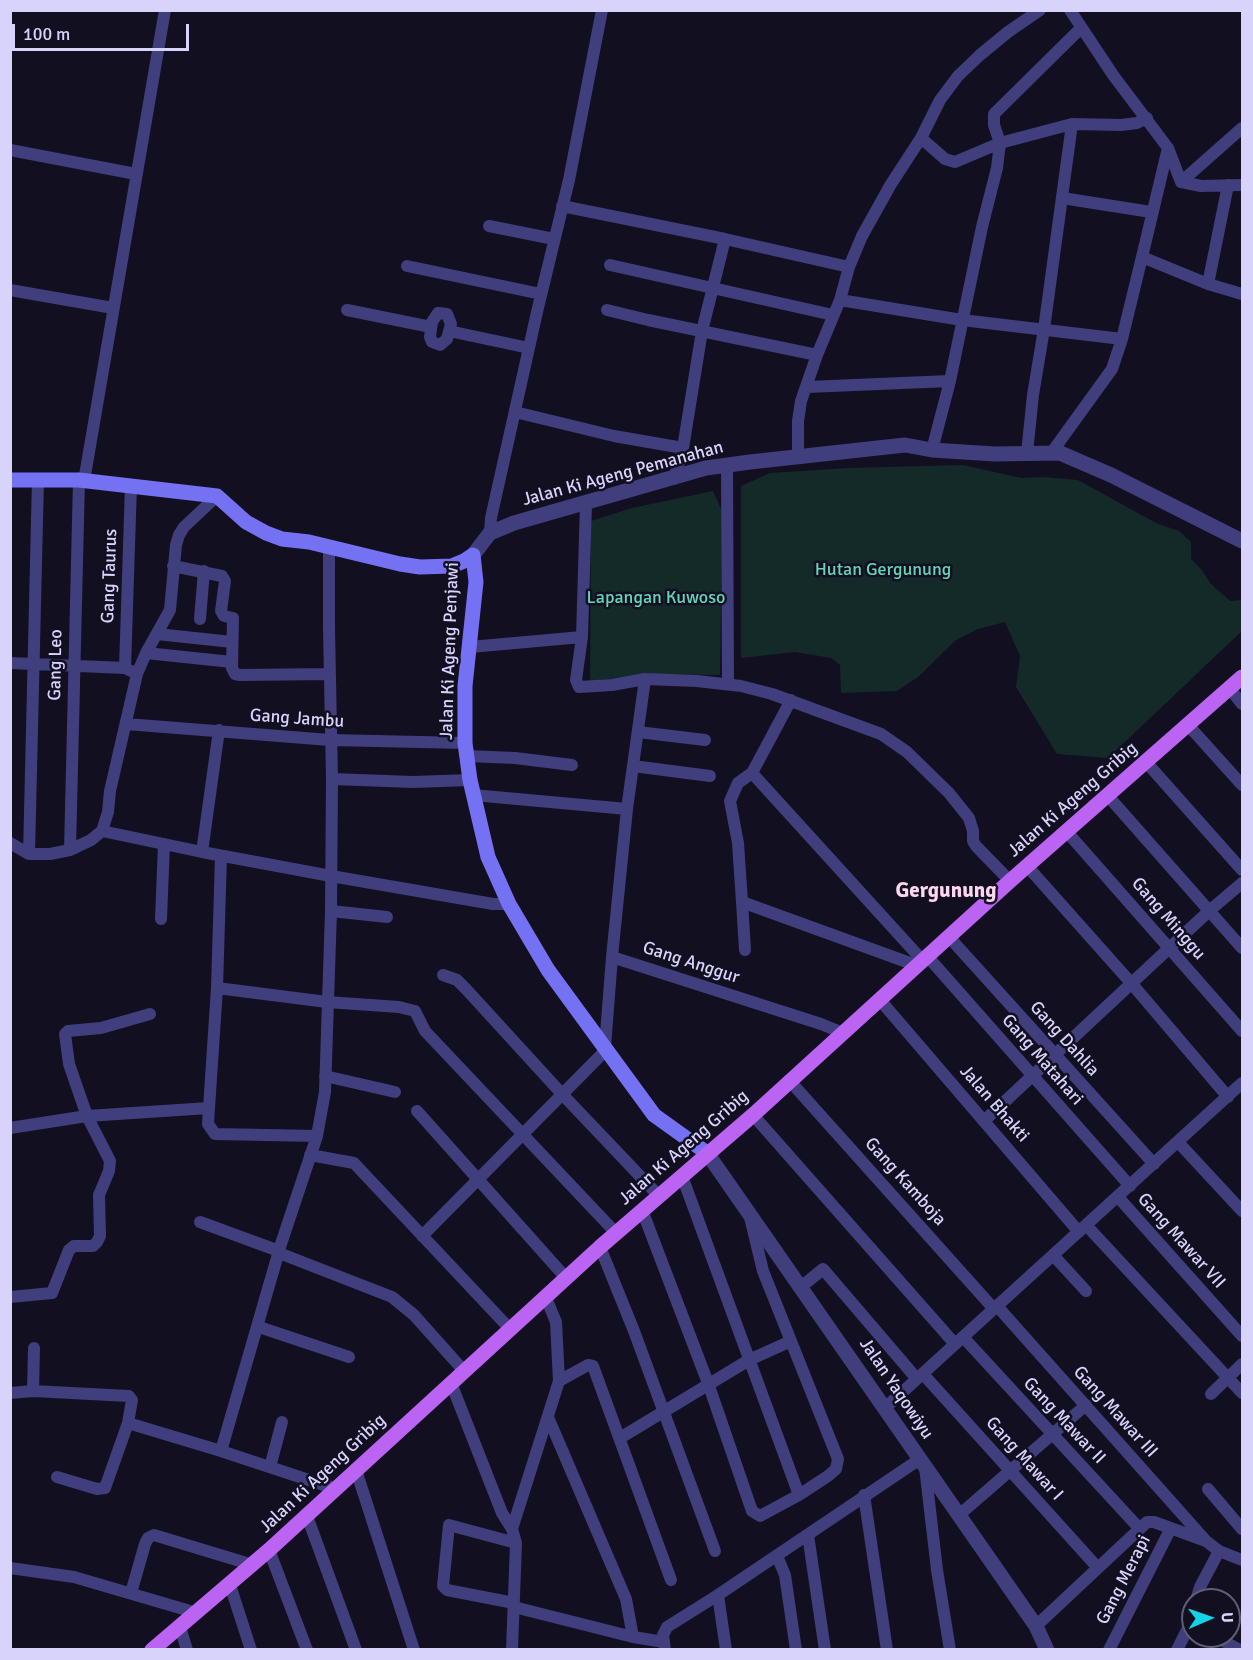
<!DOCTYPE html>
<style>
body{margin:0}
#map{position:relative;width:1253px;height:1660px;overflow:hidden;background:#120f21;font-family:Signika,sans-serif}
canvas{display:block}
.frame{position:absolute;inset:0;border:12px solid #d7d3fb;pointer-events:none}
.north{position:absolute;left:1181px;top:1588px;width:60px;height:60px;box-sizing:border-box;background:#120f21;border:2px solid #615d78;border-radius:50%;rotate:88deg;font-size:16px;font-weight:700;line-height:24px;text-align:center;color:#d7d3fb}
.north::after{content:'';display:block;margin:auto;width:21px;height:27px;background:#13d4e7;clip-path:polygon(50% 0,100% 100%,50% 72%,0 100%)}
.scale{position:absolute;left:12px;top:24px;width:177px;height:27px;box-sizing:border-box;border:3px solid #d7d3fb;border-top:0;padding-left:8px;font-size:18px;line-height:21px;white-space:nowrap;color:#d7d3fb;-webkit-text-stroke:4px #120f21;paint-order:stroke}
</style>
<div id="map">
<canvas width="1253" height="1660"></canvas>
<div class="frame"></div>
<div class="north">U</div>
<div class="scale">100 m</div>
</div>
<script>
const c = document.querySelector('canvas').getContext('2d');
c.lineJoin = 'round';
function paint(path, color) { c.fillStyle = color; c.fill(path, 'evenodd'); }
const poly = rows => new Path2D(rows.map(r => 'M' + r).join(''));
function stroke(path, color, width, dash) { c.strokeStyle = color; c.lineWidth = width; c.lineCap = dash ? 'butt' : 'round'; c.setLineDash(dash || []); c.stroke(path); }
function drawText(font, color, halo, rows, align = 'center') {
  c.font = font + ' Signika,sans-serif'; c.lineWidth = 5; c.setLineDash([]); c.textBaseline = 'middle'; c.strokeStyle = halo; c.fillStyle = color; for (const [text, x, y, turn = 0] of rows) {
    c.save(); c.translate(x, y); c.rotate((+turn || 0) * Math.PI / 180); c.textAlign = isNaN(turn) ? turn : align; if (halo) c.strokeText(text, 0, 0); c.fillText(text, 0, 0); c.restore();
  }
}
const green = poly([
 [963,465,1021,478,1043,477,1078,480,1156,523,1179,531,1191,542,1191,559,1202,570,1210,583,1230,601,1242,600,1242,631,1108,758,1057,754,1016,687,1020,656,1005,622,978,629,956,640,918,677,897,691,841,693,840,665,831,658,795,652,741,658,741,486,770,473,848,468],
 [713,491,722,511,720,675,650,674,590,681,591,521,632,508]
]);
const minor = poly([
 [1040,10,1008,32,980,55,958,76,940,100,921,138,945,159,955,162,1000,143,994,125,994,114,1081,28],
 [1070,10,1113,75,1168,148,1181,182,1201,186,1242,185],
 [1168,148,1142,257,1208,284],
 [10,150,136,174],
 [1181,182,1242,128],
 [1228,185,1208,284,1242,294],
 [1062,198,1151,212],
 [562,206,725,239,849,267,840,300,817,355,801,401,798,421,798,457],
 [489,226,554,239],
 [610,265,833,315],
 [407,266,541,294],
 [849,267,862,236,891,184,921,138],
 [10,290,113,308],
 [840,300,962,320,1122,339,1142,257],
 [347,310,431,327],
 [607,310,648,320,817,355],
 [438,313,447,314,451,324,447,339,440,345,432,342,430,337,432,322,438,313],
 [449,331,529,348],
 [807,387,950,381],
 [515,412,614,436,683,448],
 [932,450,950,381,982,227,997,168,1000,143,1072,124],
 [1052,452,1112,369,1122,339],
 [1027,453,1033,395,1044,329,1072,124,1121,125,1137,123,1147,118],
 [727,465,728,684],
 [674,479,683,448,702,331,725,239],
 [84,481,165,10],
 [586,503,582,637,576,680,579,687,612,685,645,679,697,681,741,686,772,694,881,734,907,752,949,793,969,818,973,831,973,841,976,846,1010,881],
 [490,533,491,518,537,312,569,180,602,10],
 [173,566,222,576,225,581,221,611,224,616,233,618,232,668,235,674,240,675,329,674],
 [200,619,204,571],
 [157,634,232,642],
 [470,647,582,637],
 [146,653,232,662],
 [10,663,125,668,131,671],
 [125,668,131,485],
 [1230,689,1242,704],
 [791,700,752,773,738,783,730,801,738,843,742,902,918,966],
 [126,724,330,740,465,743],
 [1188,725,1242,785],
 [638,732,705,740],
 [467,756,515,758,572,765],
 [1146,762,1242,870],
 [633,766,710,776],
 [752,773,923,961],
 [332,779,413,782,470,780],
 [473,795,627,809],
 [1108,796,1242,948],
 [102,831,202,852,331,876,493,904,509,904],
 [1067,832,1242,1031],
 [10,843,29,854,50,854,70,850,91,840,102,831,108,812,110,791,137,674,146,653,170,610,176,545,179,535,184,527,217,496],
 [70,850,79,480],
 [202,852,219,730],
 [29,854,38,479],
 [1027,866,1132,984,1228,1097],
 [742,902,745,950],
 [331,911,387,917],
 [161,919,164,844],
 [949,937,1154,1164],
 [612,957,627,809,645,679],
 [928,957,1130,1186],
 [443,975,457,980,466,989,562,1094,658,1195],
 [217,988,327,1002,399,1007,415,1011,425,1031,616,1233],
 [880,1000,1079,1232],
 [605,1047,612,957,821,1024,843,1033],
 [325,1076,395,1092],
 [789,1080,994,1309],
 [209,1108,217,988,221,856],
 [417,1111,567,1279],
 [753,1115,955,1344],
 [985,1120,1209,911,1242,883],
 [10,1128,87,1116,209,1108,208,1124,215,1134,317,1136],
 [1178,1142,1242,1211],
 [310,1155,354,1163,510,1329],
 [682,1176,799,1495],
 [1118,1197,1242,1336],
 [642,1210,708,1383,752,1511,760,1516,799,1495,828,1476,836,1469,838,1459,763,1271,750,1217],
 [200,1222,279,1251],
 [1086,1225,1242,1393],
 [422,1236,606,1050],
 [600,1247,634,1331,715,1551],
 [279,1253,392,1297,414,1315,464,1371],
 [1053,1255,1086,1291],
 [801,1287,823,1269,917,1379],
 [10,1297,52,1293,69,1250,74,1246,93,1246,97,1242,100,1236,99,1195,109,1171,110,1161,87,1116,69,1064,65,1034,68,1031,101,1028,150,1014],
 [997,1306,1206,1541],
 [259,1327,349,1357],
 [963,1337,1139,1528],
 [923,1374,1098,1568],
 [559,1381,588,1365,593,1366,671,1580],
 [451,1383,502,1513,512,1529],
 [33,1391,129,1396,132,1400,128,1423],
 [10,1393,33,1391,34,1348],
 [1211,1394,1242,1364],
 [886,1407,1242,1083],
 [548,1417,626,1599,633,1637],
 [620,1438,749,1360,791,1341],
 [221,1451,281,1244,317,1136,325,1092,331,911,332,779,329,628,329,547],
 [270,1467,282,1422],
 [925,1467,937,1570,950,1650],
 [356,1470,414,1650],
 [57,1477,97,1489,105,1488,128,1423,221,1451,336,1489],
 [1208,1489,1242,1529],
 [864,1495,887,1650],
 [959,1515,1086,1405],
 [307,1516,356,1650],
 [808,1535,825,1650],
 [269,1550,307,1650],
 [777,1556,785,1575,796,1650],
 [10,1568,74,1577,197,1613],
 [230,1585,251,1650],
 [131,1593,145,1544,148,1538,154,1535,253,1565],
 [718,1595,726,1650],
 [1196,1600,1200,1587,1219,1551],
 [514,1603,447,1590,443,1586,449,1525,516,1543],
 [514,1607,633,1637,664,1642],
 [1036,1626,1147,1522,1154,1522,1206,1541,1219,1551,1242,1560],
 [180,1627,187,1650],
 [1214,1636,1240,1650],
 [512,1650,516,1543,512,1529,559,1381,556,1322,546,1298],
 [665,1650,663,1635,667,1627,718,1595,920,1459],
 [1109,1650,1171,1528],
 [1177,1650,1193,1618]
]);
const tertiary = poly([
 [473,555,490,533,514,523,706,468,750,462,905,445,932,450,995,454,1060,453,1111,475,1242,541],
 [707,1153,1036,1626,1047,1650]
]);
const secondary = poly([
 [10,480,79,480,217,496,246,522,266,533,282,539,309,542,400,564,420,567,452,566,464,561,473,555,476,582,465,686,465,743,470,780,488,857,509,904,548,970,654,1115,707,1153]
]);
const primary = poly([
 [152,1650,269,1550,600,1247,753,1115,1010,881,1242,677]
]);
const streetNames = [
 ["Jalan Ki Ageng Pemanahan",623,474,-15],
 ["Gang Taurus",110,576,-88],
 ["Jalan Ki Ageng Penjawi",450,651,-88],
 ["Gang Leo",56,665,-89],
 ["Gang Jambu",297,719,4],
 ["Jalan Ki Ageng Gribig",1073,800,-41],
 ["Gang Minggu",1168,919,49],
 ["Gang Anggur",691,963,18],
 ["Gang Dahlia",1064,1039,48],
 ["Gang Matahari",1042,1060,49],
 ["Jalan Bhakti",994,1104,49],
 ["Jalan Ki Ageng Gribig",684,1148,-41],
 ["Gang Kamboja",905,1182,48],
 ["Gang Mawar VII",1181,1241,48],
 ["Jalan Yaqowiyu",896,1389,56],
 ["Gang Mawar III",1115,1412,48],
 ["Gang Mawar II",1064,1421,47],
 ["Gang Mawar I",1024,1459,48],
 ["Jalan Ki Ageng Gribig",323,1474,-43],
 ["Gang Merapi",1124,1580,-63]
];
const parkNames = [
 ["Hutan Gergunung",883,570],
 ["Lapangan Kuwoso",656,598]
];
const quarterNames = [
 ["Gergunung",946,891]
];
paint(green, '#132a29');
stroke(minor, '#403e7c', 12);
stroke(tertiary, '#403e7c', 15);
stroke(secondary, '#7472f3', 15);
stroke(primary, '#bb63f2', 15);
drawText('18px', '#d7d3fb', '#120f21', streetNames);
drawText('18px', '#65d5b8', '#120f21', parkNames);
drawText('bold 21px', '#fcd5ee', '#120f21', quarterNames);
</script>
